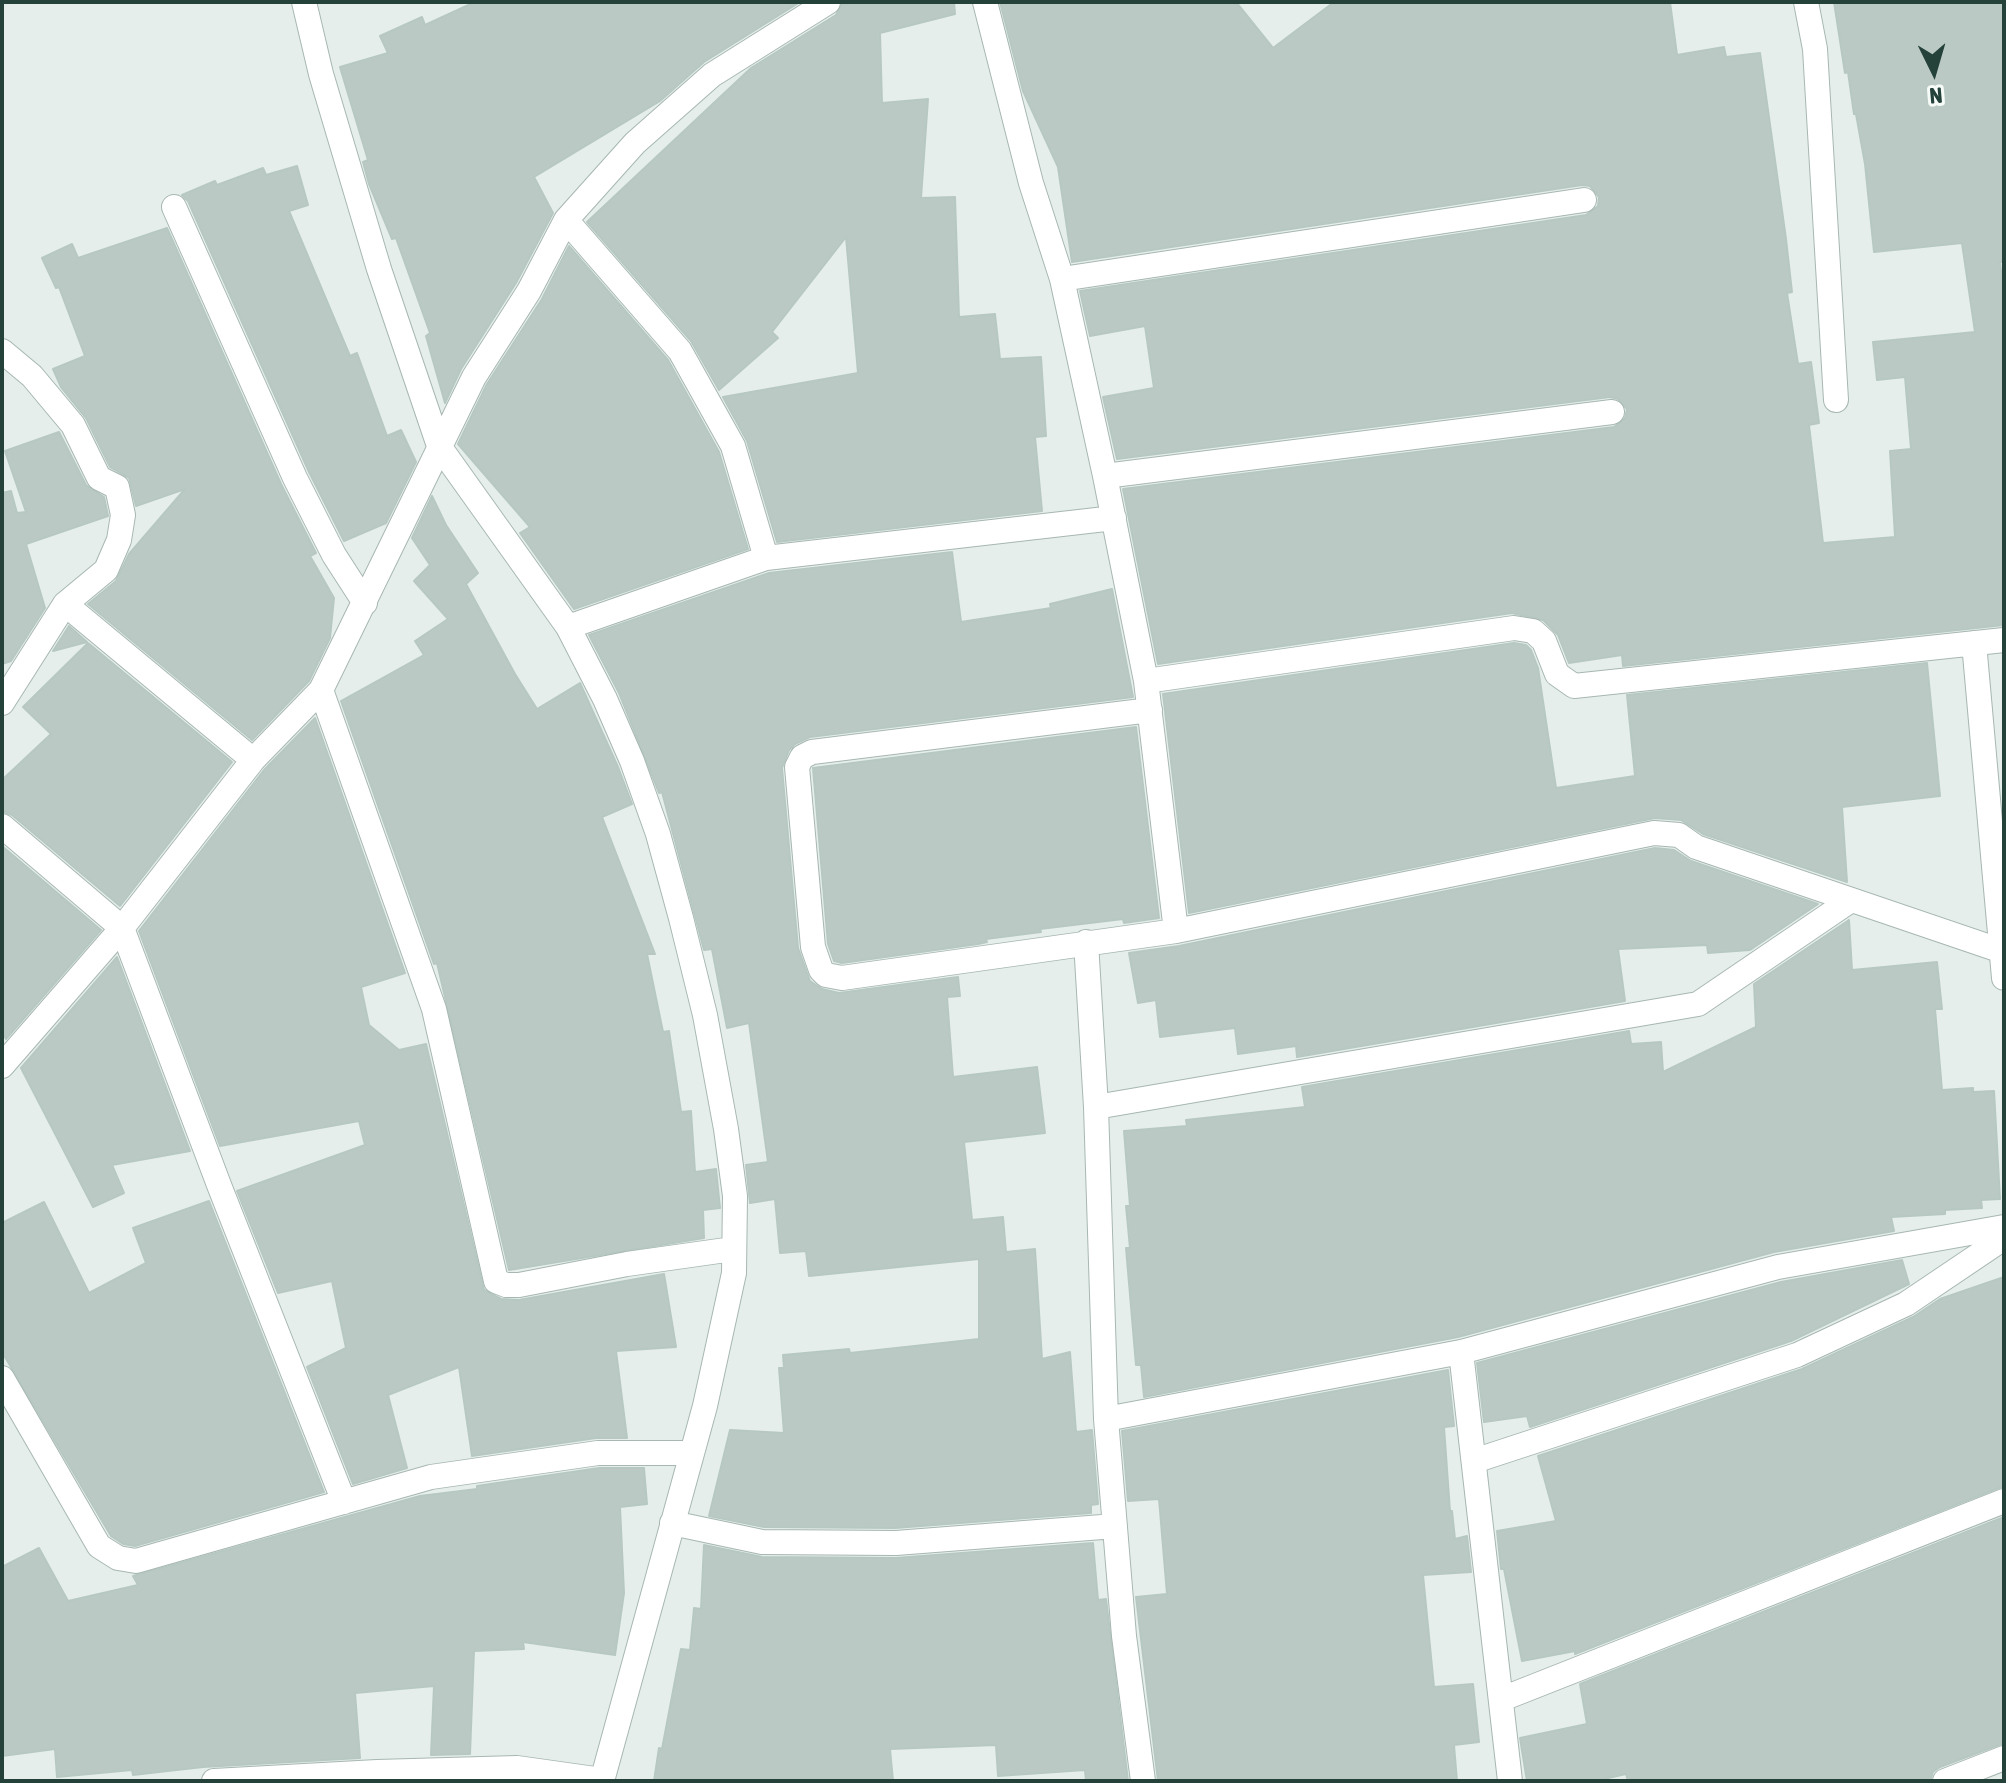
<!DOCTYPE html>
<style>
body{margin:0}
#map{position:relative;width:2006px;height:1783px;overflow:hidden;background:#e5eeeb;font-family:"Asap Condensed",sans-serif}
canvas{display:block}
.frame{position:absolute;inset:0;border:4px solid #24413a;pointer-events:none}
.north{position:absolute;left:1894px;top:32px;width:80px;height:80px;-webkit-text-stroke:6px #f6fbf8;paint-order:stroke;rotate:175deg;font-size:22px;font-weight:700;line-height:32px;text-align:center;color:#24413a}
.north::after{content:'';display:block;margin:auto;width:28px;height:36px;background:#24413a;clip-path:polygon(50% 0,100% 100%,50% 72%,0 100%)}
</style>
<div id="map">
<canvas width="2006" height="1783"></canvas>
<div class="frame"></div>
<div class="north">N</div>
</div>
<script>
const c = document.querySelector('canvas').getContext('2d');
c.lineJoin = 'round';
function paint(path, color) { c.fillStyle = color; c.fill(path, 'evenodd'); }
const poly = rows => new Path2D(rows.map(r => 'M' + r).join(''));
function stroke(path, color, width, dash) { c.strokeStyle = color; c.lineWidth = width; c.lineCap = dash ? 'butt' : 'round'; c.setLineDash(dash || []); c.stroke(path); }
const building = poly([
 [475,2,800,2,704,62,660,101,534,177,553,213,516,283,461,369,445,403,426,336,430,333,396,238,392,239,369,184,363,162,368,160,340,67,388,53,380,36,422,17,425,25,475,2],
 [843,2,954,2,955,14,880,33,882,103,928,99,921,198,955,197,959,317,995,314,1000,359,1041,357,1046,436,1035,437,1042,511,777,542,747,441,723,397,858,373,846,237,772,332,778,338,719,390,691,341,587,222,751,68,836,15,843,2],
 [1000,2,1236,2,1273,48,1334,2,1670,2,1677,55,1724,47,1726,57,1760,53,1786,239,1792,292,1787,293,1798,364,1811,362,1819,423,1809,425,1823,543,1895,537,1890,451,1911,449,1905,377,1877,380,1873,342,1975,332,1962,243,1874,252,1865,164,1856,114,1854,114,1848,72,1845,73,1834,2,2004,2,2004,262,2000,262,2004,297,2004,625,1623,666,1622,655,1569,663,1558,635,1543,620,1512,613,1158,664,1123,489,1614,427,1625,418,1627,409,1618,399,1610,397,1117,459,1103,397,1154,388,1145,326,1090,336,1080,291,1586,215,1598,206,1599,197,1590,186,1582,185,1072,262,1058,167,1023,91,1000,2],
 [297,166,308,205,289,211,350,356,357,353,387,436,401,430,416,462,386,523,344,541,309,472,188,201,182,195,215,181,217,185,263,168,266,175,297,166],
 [167,228,281,484,316,553,310,556,334,598,330,638,309,681,252,740,88,604,116,581,129,554,185,489,136,506,129,478,110,467,86,418,61,387,53,369,85,356,59,287,56,288,42,258,72,244,78,258,167,228],
 [569,246,668,360,719,452,748,549,574,609,520,533,530,527,458,444,487,384,542,299,569,246],
 [59,432,86,485,104,497,108,516,26,544,45,608,11,661,2,664,2,493,11,491,17,513,26,512,5,451,59,432],
 [432,496,446,525,478,573,466,584,515,674,537,709,580,683,618,767,632,804,602,817,655,954,647,954,663,1032,669,1031,681,1112,691,1111,695,1172,716,1169,720,1208,703,1210,704,1238,509,1270,437,963,434,964,341,701,424,655,415,641,448,619,414,581,430,565,412,538,432,496],
 [952,552,961,622,1051,608,1050,604,1112,589,1133,697,810,737,795,744,789,750,782,768,798,948,810,981,822,989,839,993,958,977,960,996,947,997,953,1077,1037,1067,1045,1133,964,1142,972,1220,1003,1217,1006,1252,1035,1249,1042,1359,1070,1352,1076,1432,1092,1430,1098,1504,1091,1505,1091,1513,895,1528,764,1527,709,1516,730,1430,784,1433,779,1368,784,1368,783,1355,849,1349,850,1353,979,1339,979,1259,809,1276,806,1251,780,1253,775,1199,750,1203,746,1165,768,1162,749,1023,727,1028,712,949,704,950,662,792,659,793,619,693,589,635,769,573,952,552],
 [69,626,87,642,53,651,69,626],
 [88,643,232,762,120,906,12,815,2,811,2,780,51,734,23,707,88,643],
 [1514,643,1526,645,1531,650,1538,668,1556,788,1635,776,1627,695,1927,663,1940,796,1842,807,1847,882,1703,834,1681,820,1655,818,1189,913,1163,694,1514,643],
 [315,718,405,973,361,987,369,1025,399,1050,426,1044,484,1290,501,1299,519,1300,664,1274,676,1347,616,1351,627,1438,596,1438,472,1456,459,1367,388,1395,407,1468,353,1484,307,1367,346,1348,332,1281,278,1293,237,1191,365,1145,359,1121,220,1146,139,931,264,770,315,718],
 [1136,727,1159,918,1124,923,1123,919,1040,929,1041,932,986,939,987,942,978,944,842,963,834,961,828,944,813,768,1136,727],
 [2,846,101,930,6,1039,2,1032,2,846],
 [1655,848,1674,850,1691,861,1818,904,1750,950,1708,953,1707,945,1618,949,1625,1001,1297,1057,1296,1046,1238,1054,1235,1028,1160,1037,1156,1000,1138,1003,1129,953,1179,946,1655,848],
 [1849,920,1852,970,1937,962,1942,1009,1935,1009,1942,1090,1973,1088,1973,1092,1994,1091,2000,1199,1981,1200,1982,1208,1945,1210,1945,1214,1891,1217,1894,1231,1774,1252,1458,1337,1144,1397,1141,1365,1136,1365,1126,1248,1130,1248,1126,1206,1130,1206,1124,1131,1187,1126,1186,1120,1305,1107,1302,1087,1629,1031,1631,1044,1661,1042,1663,1072,1756,1027,1754,984,1849,920],
 [117,957,190,1151,112,1165,124,1193,93,1207,21,1068,117,957],
 [209,1201,324,1492,135,1546,123,1544,111,1536,2,1352,2,1223,44,1202,89,1293,146,1263,133,1228,209,1201],
 [1902,1260,1909,1284,1791,1341,1530,1427,1527,1416,1484,1422,1477,1363,1781,1282,1902,1260],
 [2004,1277,2004,1486,1575,1654,1575,1651,1522,1661,1504,1569,1501,1569,1497,1531,1556,1521,1538,1456,1802,1369,1913,1317,1940,1299,2004,1277],
 [1448,1370,1454,1426,1444,1427,1450,1511,1452,1511,1455,1539,1467,1536,1471,1572,1423,1575,1434,1687,1473,1684,1479,1742,1454,1745,1457,1781,1158,1781,1136,1597,1167,1594,1159,1499,1128,1501,1122,1431,1448,1370],
 [599,1468,644,1468,647,1504,620,1507,624,1593,615,1655,523,1642,524,1649,474,1651,470,1754,431,1755,434,1686,355,1693,360,1758,203,1767,133,1775,132,1770,57,1777,55,1749,2,1756,2,1567,39,1548,68,1601,138,1585,133,1576,420,1496,477,1489,477,1486,599,1468],
 [2004,1517,2004,1743,1940,1767,1933,1772,1930,1781,1628,1781,1626,1774,1595,1781,1527,1781,1520,1738,1587,1724,1580,1684,2004,1517],
 [1093,1543,1098,1600,1106,1599,1128,1781,1086,1781,1085,1770,998,1776,996,1745,890,1749,893,1781,654,1781,659,1748,662,1749,681,1649,690,1650,694,1608,701,1609,704,1545,762,1557,896,1558,1093,1543]
]);
const minor = poly([
 [304,2,321,74,379,269,439,446,568,627,605,699,632,761,658,834,681,918,705,1015,726,1129,735,1196,734,1273,705,1406,602,1781],
 [985,2,1031,183,1062,279,1105,476,1146,681,1176,931],
 [1806,2,1815,49,1836,400],
 [174,207,295,478,334,555,365,603],
 [566,220,680,351,733,446,766,558],
 [1062,279,1584,200],
 [2,351,32,376,73,425,99,478,117,487,123,515,119,540,106,570,65,604,2,703],
 [1105,476,1612,412],
 [65,604,253,760],
 [568,627,766,558,1114,518],
 [1974,643,2004,978],
 [1146,681,1514,628,1533,631,1544,641,1557,674,1574,686,2004,640],
 [321,690,434,1009,496,1281,506,1285,519,1285,627,1264,733,1249],
 [1150,710,812,752,802,757,797,767,813,947,821,970,826,975,842,978,1176,931,1654,833,1679,835,1696,847,2002,951],
 [2,826,122,928,219,1185,344,1502],
 [1086,942,1096,1107,1106,1419,1124,1636,1143,1781],
 [2,1066,122,928,253,760,321,690,474,377,529,291,566,220,635,143,712,75,828,2],
 [1096,1107,1698,1004,1851,900],
 [1461,1352,1510,1781],
 [2,1378,99,1546,118,1558,136,1561,431,1477,598,1453,692,1453],
 [1106,1419,1461,1352,1778,1267,2004,1227],
 [1474,1461,1797,1355,1906,1304,2004,1238],
 [672,1523,762,1542,896,1543,1115,1526],
 [1502,1699,2004,1501],
 [214,1781,377,1772,517,1768,602,1780],
 [1945,1781,2004,1758]
]);
paint(building, '#bac9c4');
stroke(building, '#b7c8c2', 2);
stroke(minor, '#a7b7b2', 26);
stroke(minor, '#fff', 24);
</script>
